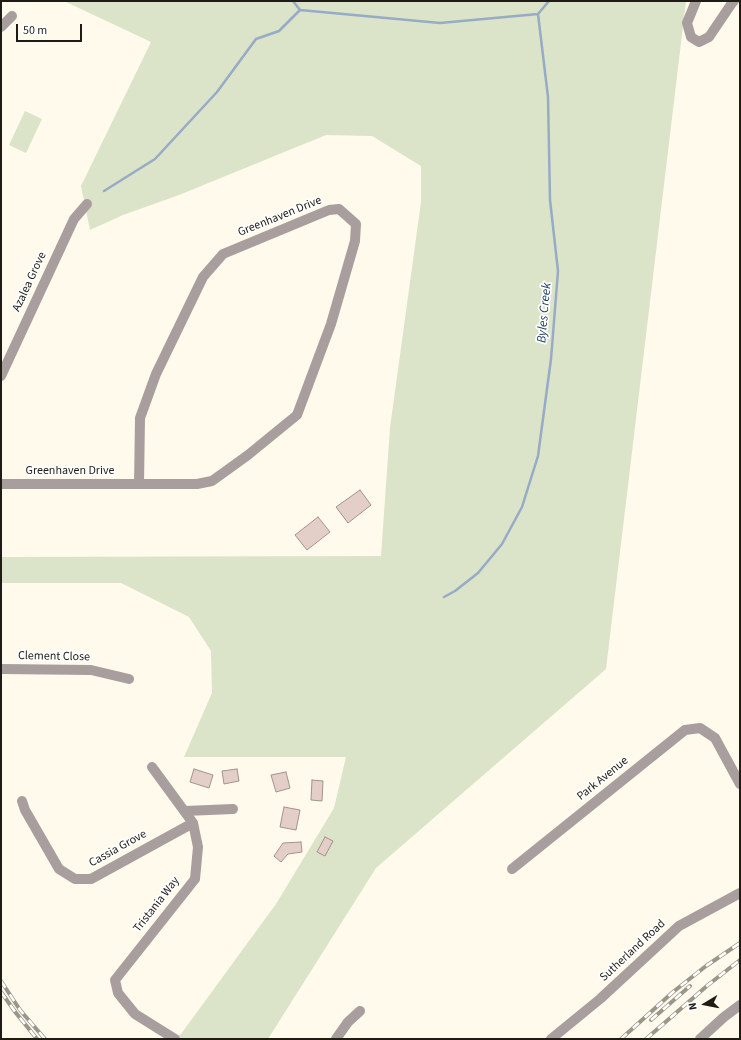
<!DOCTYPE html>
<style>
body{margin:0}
#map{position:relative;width:741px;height:1040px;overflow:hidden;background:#fffaeb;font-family:"Source Sans 3",sans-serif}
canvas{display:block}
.frame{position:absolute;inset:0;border:2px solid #1e1c15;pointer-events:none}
.north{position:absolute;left:685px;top:984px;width:40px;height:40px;-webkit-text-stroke:3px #fff;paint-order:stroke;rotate:260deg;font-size:11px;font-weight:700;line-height:16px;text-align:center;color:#1e1c15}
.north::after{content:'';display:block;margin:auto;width:14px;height:18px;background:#1e1c15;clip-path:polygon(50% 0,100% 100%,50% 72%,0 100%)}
.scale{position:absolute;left:16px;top:24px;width:66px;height:18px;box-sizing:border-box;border:2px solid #1e1c15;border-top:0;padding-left:5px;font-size:12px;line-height:14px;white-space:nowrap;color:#1e1c15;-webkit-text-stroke:3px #fff;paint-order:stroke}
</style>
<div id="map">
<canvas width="741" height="1040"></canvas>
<div class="frame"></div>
<div class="north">N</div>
<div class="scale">50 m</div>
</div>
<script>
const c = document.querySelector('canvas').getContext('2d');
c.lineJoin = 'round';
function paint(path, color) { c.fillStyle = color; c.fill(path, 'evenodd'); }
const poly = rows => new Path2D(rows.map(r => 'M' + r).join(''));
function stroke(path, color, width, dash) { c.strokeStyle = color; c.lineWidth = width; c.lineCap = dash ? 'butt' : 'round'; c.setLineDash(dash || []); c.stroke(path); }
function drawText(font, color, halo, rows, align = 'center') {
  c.font = font + ' "Source Sans 3",sans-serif'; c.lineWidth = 3.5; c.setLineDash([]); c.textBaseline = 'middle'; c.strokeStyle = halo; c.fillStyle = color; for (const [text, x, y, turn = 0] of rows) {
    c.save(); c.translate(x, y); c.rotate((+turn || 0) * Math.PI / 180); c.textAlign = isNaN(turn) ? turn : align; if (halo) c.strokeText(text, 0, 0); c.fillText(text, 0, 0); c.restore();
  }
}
const green = poly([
 [64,1,686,1,606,669,376,868,268,1039,173,1039,181,1034,276,904,334,808,346,757,184,757,212,693,211,651,189,617,121,583,1,583,1,557,381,556,390,428,421,202,421,166,372,136,326,135,179,195,123,215,90,230,81,186,151,42],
 [25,111,42,119,26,153,9,145]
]);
const stream = poly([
 [293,1,300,10,440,23,538,14],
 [104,191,155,159,217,92,256,39,279,31,300,10],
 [444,597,455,591,478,573,502,544,522,507,538,456,551,359,558,271,550,200,548,97,538,14,549,1]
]);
const building = poly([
 [360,490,371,505,348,523,336,507,360,490],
 [318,517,330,532,307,550,295,535,318,517],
 [194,769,213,775,209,788,190,782,194,769],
 [237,769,239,781,224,784,222,771,237,769],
 [286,772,290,788,276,792,271,775,286,772],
 [312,780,323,781,322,801,311,800,312,780],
 [284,807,300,810,296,830,280,827,284,807],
 [325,837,333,841,325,856,317,852,325,837],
 [301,842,302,852,288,854,281,862,274,856,283,843,301,842]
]);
const minor = poly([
 [696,1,687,23,691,37,699,42,709,37,732,3,734,1],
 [1,27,12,16],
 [1,376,74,219,87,204],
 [1,484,197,484,212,481,248,455,297,415,331,324,355,241,356,224,339,209,329,210,223,254,203,277,156,374,140,418,139,484],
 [1,669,91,670,129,679],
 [152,767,193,823,198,847,195,879,115,980,118,993,135,1014,175,1039],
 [22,801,25,810,59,869,75,879,91,879,193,823],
 [185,811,233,809],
 [512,869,685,730,700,728,715,738,740,784],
 [336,1039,348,1022,360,1011],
 [551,1039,600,999,679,926,740,893],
 [700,1039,724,1017,740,1005]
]);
const rail = poly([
 [1,981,20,1010,45,1039],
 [1,992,16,1013,37,1039],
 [651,1020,690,986],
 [621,1039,673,992,706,966,740,943],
 [646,1039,708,985,740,960]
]);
const streetNames = [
 ["Greenhaven Drive",280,217,-22],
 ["Azalea Grove",30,282,-65],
 ["Greenhaven Drive",70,471],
 ["Clement Close",54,657,1],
 ["Park Avenue",603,779,-39],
 ["Cassia Grove",118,849,-29],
 ["Tristania Way",157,905,-52],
 ["Sutherland Road",633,951,-43]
];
const waterNames = [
 ["Byles Creek",545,313,-85]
];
paint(green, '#dbe3c8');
stroke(stream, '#97abc6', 2.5);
paint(building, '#e3cfc7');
stroke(building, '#a5928b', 1);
stroke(minor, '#a89e9d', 10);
stroke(rail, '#9a968a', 4);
stroke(rail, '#fff', 2.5, [8]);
drawText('12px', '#1e1c15', '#fff', streetNames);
drawText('italic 13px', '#213d64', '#fff', waterNames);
</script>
